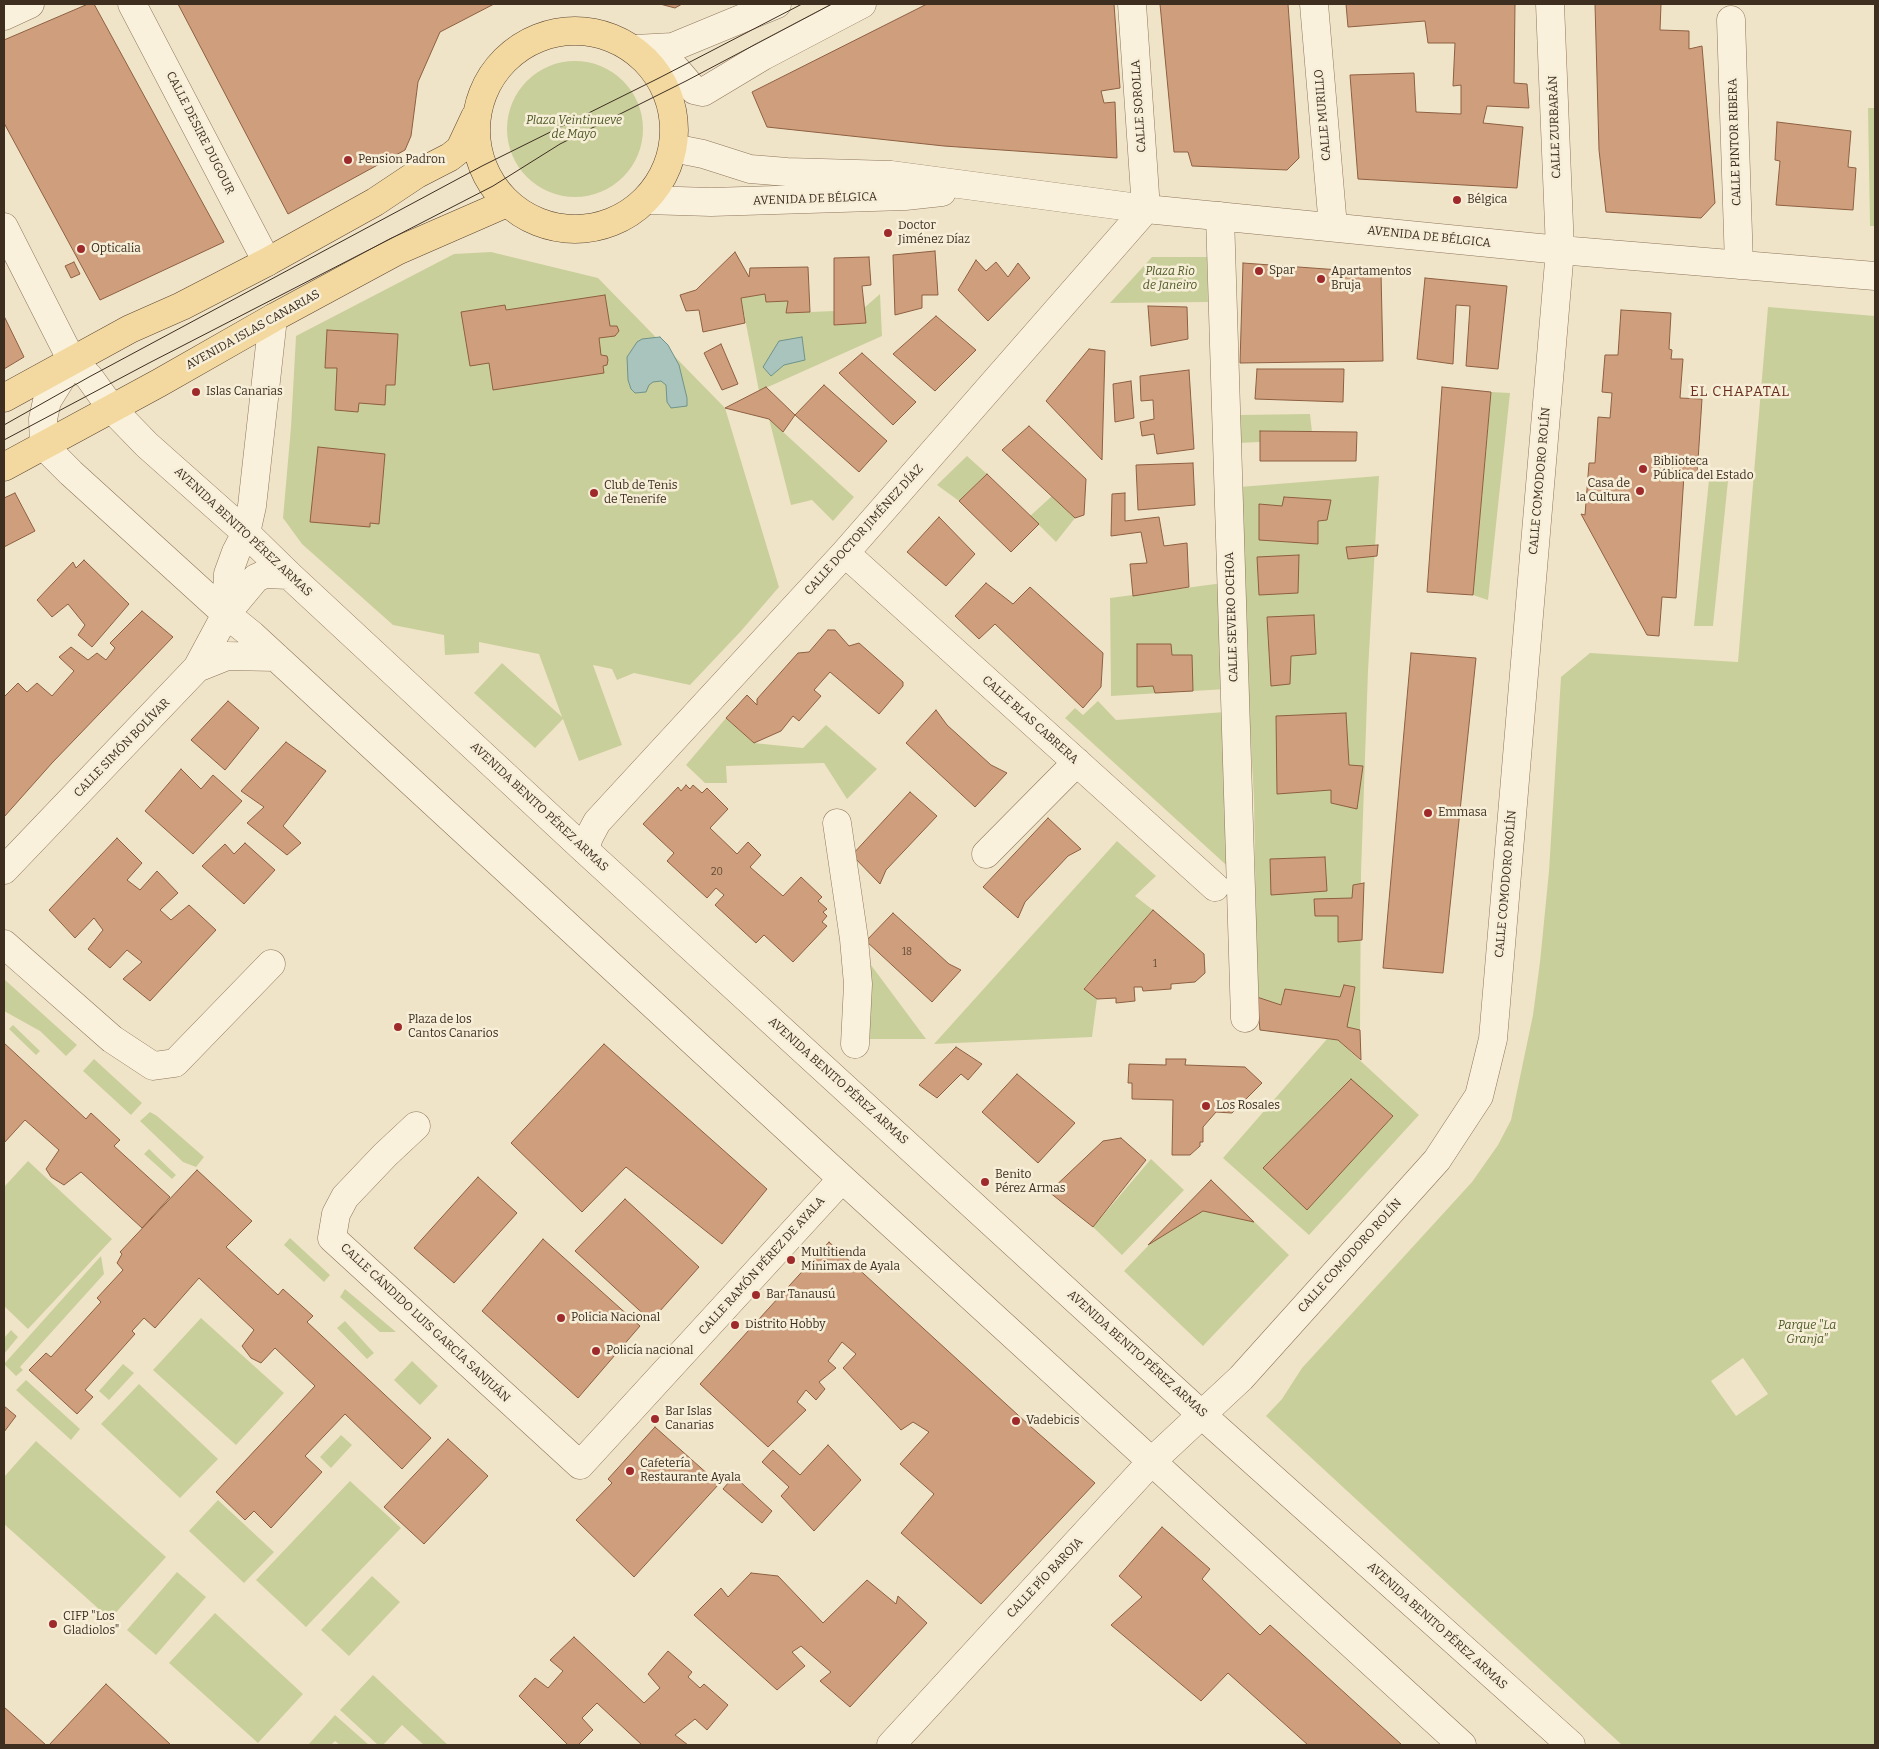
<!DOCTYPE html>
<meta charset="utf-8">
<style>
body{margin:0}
#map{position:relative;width:1879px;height:1749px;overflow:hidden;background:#f0e4c8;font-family:Bitter,serif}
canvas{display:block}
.frame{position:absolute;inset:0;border:5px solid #3d2e20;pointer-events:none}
</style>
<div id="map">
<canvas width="1879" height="1749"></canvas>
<div class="frame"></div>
</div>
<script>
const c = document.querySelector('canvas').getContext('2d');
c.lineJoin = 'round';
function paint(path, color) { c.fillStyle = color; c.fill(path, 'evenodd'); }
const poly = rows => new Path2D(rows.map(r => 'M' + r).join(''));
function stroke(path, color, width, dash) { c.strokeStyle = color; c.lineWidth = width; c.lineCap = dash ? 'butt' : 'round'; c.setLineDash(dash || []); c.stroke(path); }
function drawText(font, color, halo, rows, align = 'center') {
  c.font = font + ' Bitter,serif'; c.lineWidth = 5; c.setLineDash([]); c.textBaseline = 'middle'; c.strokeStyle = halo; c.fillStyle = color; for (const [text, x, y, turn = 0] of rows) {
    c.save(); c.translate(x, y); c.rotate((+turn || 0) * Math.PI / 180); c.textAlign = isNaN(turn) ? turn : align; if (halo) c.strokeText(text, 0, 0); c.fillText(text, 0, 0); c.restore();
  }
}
const green = poly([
 '507 129a68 68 0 1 1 136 0a68 68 0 1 1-136 0Z',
 [1868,108,1875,108,1875,226,1870,226],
 [491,252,598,278,725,408,779,587,741,631,690,685,634,673,617,680,612,669,593,665,622,745,579,761,563,719,535,748,474,693,502,663,562,717,539,654,479,642,479,653,445,655,444,635,393,625,302,544,283,518,291,427,296,336,454,254],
 [1152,257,1207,257,1208,302,1110,303],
 [765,294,766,302,788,301,786,313,834,311,834,325,865,323,864,308,880,294,882,336,759,391,741,298],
 [1768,307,1875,316,1875,1745,1622,1745,1266,1416,1282,1399,1302,1368,1472,1182,1498,1145,1511,1120,1533,1015,1540,962,1549,871,1561,677,1590,653,1738,662],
 [1743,1358,1768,1394,1736,1416,1711,1381],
 [1491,392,1510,393,1488,600,1473,595],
 [1310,414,1312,432,1261,431,1260,442,1238,443,1238,415],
 [769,419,854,497,833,521,812,500,791,505],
 [967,456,987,474,959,501,937,485],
 [1379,476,1368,671,1361,874,1360,1030,1347,1027,1340,997,1281,1005,1257,997,1254,799,1246,654,1239,487],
 [1709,480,1728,481,1713,626,1694,626],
 [1052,496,1075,518,1056,542,1030,516],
 [1223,583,1226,689,1111,696,1110,598],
 [1098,701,1116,720,1225,712,1235,873,1065,718,1075,708,1083,715],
 [726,718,754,743,803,748,826,725,877,769,847,799,824,763,726,766,727,783,705,783,686,765],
 [1117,841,1156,876,1135,896,1153,910,1084,988,1097,999,1092,1037,934,1044],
 [871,965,926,1039,868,1039],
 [4,979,77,1045,66,1056,40,1031,4,1011],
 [13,1025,40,1051,36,1055,9,1029],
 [1327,1039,1338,1040,1419,1115,1309,1235,1223,1158],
 [94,1059,142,1103,131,1115,83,1071],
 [150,1112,157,1116,204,1157,196,1167,183,1162,140,1121],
 [149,1149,176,1175,172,1179,144,1154],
 [1151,1159,1184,1190,1122,1255,1093,1227],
 [28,1161,112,1239,28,1329,4,1306,4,1187],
 [1211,1180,1289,1255,1203,1346,1124,1271],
 [290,1238,330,1275,324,1282,284,1245],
 [101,1256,104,1274,20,1367,23,1370,16,1376,4,1364],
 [345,1289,396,1332,380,1332,340,1297],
 [201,1318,284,1393,236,1445,153,1370],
 [345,1321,374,1353,367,1359,337,1328],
 [11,1330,18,1337,4,1354,4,1338],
 [412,1361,438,1386,420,1405,394,1380],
 [123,1364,134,1373,109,1400,99,1391],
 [26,1380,80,1429,71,1440,16,1390],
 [139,1384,218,1459,180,1498,101,1424],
 [341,1435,352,1445,331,1468,320,1457],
 [36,1441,166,1557,110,1619,4,1524,4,1477],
 [350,1481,401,1528,306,1627,256,1580],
 [218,1500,274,1552,244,1583,189,1531],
 [177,1572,206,1597,156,1655,127,1630],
 [372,1576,400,1602,349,1656,321,1630],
 [215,1613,303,1694,258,1743,169,1663],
 [373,1675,404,1704,448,1745,424,1745,402,1725,383,1745,378,1745,340,1710],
 [335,1715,369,1745,340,1745,335,1741,331,1745,308,1745]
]);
const water = poly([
 [660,337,668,345,679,365,687,398,687,406,671,408,667,402,666,385,661,381,653,382,649,385,646,392,635,393,631,389,628,380,627,357,637,342,642,339,660,337],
 [802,337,805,360,784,365,771,376,763,367,779,341,802,337]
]);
const building = poly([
 [88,4,94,4,224,242,100,300,4,123,4,40,88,4],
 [178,4,494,4,440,32,418,82,411,136,405,150,288,214,178,4],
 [660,4,682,4,675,8,660,4],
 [927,4,1114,4,1120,88,1101,91,1104,103,1115,102,1117,158,944,146,767,127,752,92,927,4],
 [1160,4,1288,4,1299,158,1287,170,1192,166,1188,152,1174,152,1160,4],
 [1346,4,1515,4,1514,83,1527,84,1529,108,1487,106,1483,123,1523,127,1517,188,1358,179,1350,75,1414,73,1416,112,1461,114,1461,85,1453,86,1455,43,1428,43,1425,21,1348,27,1346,4],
 [1595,4,1661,4,1660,30,1689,31,1689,49,1702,46,1715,203,1701,218,1606,212,1599,150,1595,4],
 [1777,122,1851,131,1848,167,1856,168,1853,210,1776,205,1780,161,1775,160,1777,122],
 [935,251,938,295,922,295,922,308,895,315,893,255,935,251],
 [735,252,749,277,750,268,808,267,810,312,786,313,788,301,766,302,765,294,741,298,745,323,703,332,699,310,686,311,680,295,696,290,735,252],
 [869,257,871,285,862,286,866,323,834,325,834,258,869,257],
 [976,260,986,271,996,262,1008,277,1018,263,1030,278,988,321,958,290,976,260],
 [74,262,80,274,71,278,65,266,74,262],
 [1243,263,1381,273,1383,361,1240,363,1243,263],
 [1425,278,1507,286,1498,369,1466,366,1470,306,1456,305,1453,364,1417,359,1425,278],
 [605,295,610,326,617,326,619,331,615,336,599,338,601,355,607,356,608,360,607,365,603,366,604,373,493,390,489,363,470,366,461,312,505,305,506,310,605,295],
 [1148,306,1187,307,1188,339,1151,346,1148,306],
 [1621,310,1671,313,1669,349,1672,350,1671,359,1683,359,1680,398,1702,399,1697,476,1684,475,1676,598,1662,597,1659,636,1647,635,1581,514,1585,515,1589,463,1595,463,1598,417,1610,418,1612,393,1602,392,1605,355,1618,355,1621,310],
 [4,316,24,357,4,369,4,316],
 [936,316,976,350,935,391,893,354,936,316],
 [327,330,398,334,395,385,386,385,385,405,359,403,358,412,335,410,337,368,325,368,327,330],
 [721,344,738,384,722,390,704,353,721,344],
 [1089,349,1105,351,1102,460,1046,401,1089,349],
 [862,353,916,402,893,425,839,373,862,353],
 [1257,369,1344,369,1343,402,1255,399,1257,369],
 [1189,370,1194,449,1157,454,1154,434,1142,436,1140,422,1154,419,1153,400,1141,401,1140,376,1189,370],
 [1131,381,1134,418,1115,422,1113,384,1131,381],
 [824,385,887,441,859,472,795,415,824,385],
 [766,387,795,415,783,432,769,419,725,408,766,387],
 [1442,387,1491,392,1473,595,1427,592,1442,387],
 [1029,426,1086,479,1084,515,1075,518,1002,450,1029,426],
 [1260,431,1357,432,1356,461,1260,461,1260,431],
 [318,447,385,454,379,524,370,523,370,527,310,522,318,447],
 [1193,463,1195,505,1138,510,1136,465,1193,463],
 [987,474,1039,524,1011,552,959,501,987,474],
 [15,493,35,531,4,547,4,498,15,493],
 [1125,493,1125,521,1159,517,1164,546,1187,543,1189,587,1133,596,1130,564,1147,563,1141,532,1111,536,1112,494,1125,493],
 [1284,497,1331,500,1327,520,1318,521,1318,544,1259,540,1259,504,1282,506,1284,497],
 [939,517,975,554,946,586,907,552,939,517],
 [1378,545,1377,556,1348,559,1346,547,1378,545],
 [1299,555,1298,593,1259,595,1257,557,1299,555],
 [84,560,129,604,92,647,78,635,85,625,68,604,52,617,37,600,73,562,76,568,84,560],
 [986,583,1013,604,1030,587,1103,653,1101,687,1083,708,995,624,979,639,955,616,986,583],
 [142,611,173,637,52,763,4,817,4,697,18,683,27,692,37,683,52,696,74,671,59,657,71,647,88,660,97,653,106,660,115,648,110,643,142,611],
 [1314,615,1316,654,1291,656,1290,684,1271,686,1267,617,1314,615],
 [828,630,835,630,849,646,859,643,903,682,903,686,879,714,830,672,814,690,821,696,799,721,793,716,781,731,754,743,726,718,747,695,757,705,757,699,798,653,809,652,828,630],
 [1137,644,1171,644,1172,655,1192,655,1193,691,1155,693,1153,686,1137,687,1137,644],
 [1411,653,1476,658,1443,973,1383,968,1411,653],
 [228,701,259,728,225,770,191,740,228,701],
 [936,710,947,725,991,765,1007,773,975,807,906,743,936,710],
 [1346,713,1349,765,1363,766,1357,809,1331,803,1331,790,1277,794,1276,716,1346,713],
 [286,742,326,771,283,826,301,843,287,855,247,823,264,807,241,791,286,742],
 [181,769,201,789,213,775,242,801,193,854,145,811,181,769],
 [686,785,690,789,693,785,702,793,707,788,728,809,710,828,737,854,748,842,761,855,750,867,783,896,801,877,822,897,818,901,827,909,823,912,827,916,822,922,827,926,793,962,764,935,756,943,715,905,724,895,716,888,707,898,667,861,674,853,643,824,678,787,681,791,686,785],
 [910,792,937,816,886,870,880,884,852,855,910,792],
 [1048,818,1081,849,1068,856,1025,902,1018,918,983,887,1048,818],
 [117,838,142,863,127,880,140,890,157,871,178,893,160,910,171,920,189,905,216,930,150,1001,123,979,142,962,127,950,110,968,88,949,103,930,94,918,75,938,49,910,117,838],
 [245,843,275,870,244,904,202,866,225,844,234,854,245,843],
 [1325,857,1327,891,1271,895,1270,859,1325,857],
 [1364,883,1362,940,1338,942,1338,916,1315,916,1314,899,1352,898,1353,885,1364,883],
 [1153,910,1204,954,1205,973,1195,982,1171,984,1171,989,1143,991,1142,987,1134,987,1135,1001,1116,1003,1116,998,1097,999,1084,989,1153,910],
 [893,913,949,964,961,970,932,1002,866,941,893,913],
 [1344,985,1355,987,1347,1027,1360,1030,1361,1060,1338,1040,1260,1030,1257,997,1281,1005,1285,989,1340,997,1344,985],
 [4,1043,86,1119,91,1113,120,1140,114,1146,170,1197,142,1228,81,1172,64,1185,51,1177,46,1169,59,1150,25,1120,4,1143,4,1043],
 [604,1044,767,1189,722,1244,626,1167,582,1212,511,1143,604,1044],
 [956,1047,982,1064,968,1080,961,1074,937,1098,919,1085,956,1047],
 [1166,1059,1186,1059,1185,1065,1245,1067,1262,1083,1232,1113,1216,1112,1203,1127,1203,1142,1200,1142,1200,1146,1190,1155,1172,1155,1173,1100,1132,1099,1132,1083,1128,1083,1129,1064,1166,1065,1166,1059],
 [1017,1074,1075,1123,1038,1163,982,1112,1017,1074],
 [1351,1079,1393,1116,1307,1210,1263,1168,1351,1079],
 [1121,1138,1146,1160,1093,1227,1049,1192,1103,1141,1121,1138],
 [197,1170,252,1221,226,1247,278,1295,283,1289,313,1316,307,1322,431,1438,402,1469,345,1414,305,1456,322,1472,271,1528,254,1511,245,1520,216,1492,315,1386,275,1348,261,1363,251,1358,242,1346,254,1330,199,1278,155,1328,144,1318,132,1331,135,1334,85,1390,93,1397,77,1414,29,1370,46,1353,51,1357,101,1302,97,1298,123,1270,117,1263,122,1254,120,1252,197,1170],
 [478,1177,517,1213,454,1283,414,1248,478,1177],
 [1211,1180,1254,1222,1203,1211,1148,1245,1211,1180],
 [625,1199,699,1267,651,1321,575,1251,625,1199],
 [543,1239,640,1326,578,1398,482,1311,543,1239],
 [829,1242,1030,1426,1095,1483,981,1604,901,1533,934,1494,900,1464,929,1432,913,1422,901,1430,843,1368,856,1354,842,1342,828,1361,836,1368,819,1382,825,1389,816,1400,806,1390,797,1402,806,1410,768,1447,700,1384,829,1242],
 [4,1406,16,1416,4,1432,4,1406],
 [655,1427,719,1484,634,1577,576,1520,612,1483,608,1479,655,1427],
 [448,1439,488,1476,424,1544,384,1507,448,1439],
 [828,1445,861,1480,814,1531,781,1496,789,1487,762,1462,773,1450,800,1475,828,1445],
 [734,1476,772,1511,762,1523,723,1489,734,1476],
 [1162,1527,1210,1569,1202,1579,1260,1635,1270,1625,1402,1745,1308,1745,1228,1673,1201,1701,1111,1625,1142,1597,1119,1576,1162,1527],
 [751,1573,778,1576,823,1623,867,1580,896,1604,898,1596,927,1623,850,1707,820,1681,831,1672,801,1646,792,1652,805,1666,777,1690,694,1615,721,1588,728,1597,751,1573],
 [574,1637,644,1703,660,1688,648,1674,668,1651,692,1672,688,1677,700,1688,704,1684,728,1705,707,1730,695,1719,675,1735,688,1745,642,1745,597,1703,582,1718,593,1730,578,1745,568,1745,519,1696,535,1678,548,1688,563,1671,550,1660,574,1637],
 [106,1684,171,1745,49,1745,106,1684],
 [4,1707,46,1745,4,1745,4,1707]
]);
const minor = poly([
 [132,4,267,262],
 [1314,4,1333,227],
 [4,16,30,4],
 [1731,20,1739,265],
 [635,49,673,47,777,4],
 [639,54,676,69,694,90,703,92,763,56,862,4],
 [673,148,703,154,750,169,787,172,891,175,1146,209,1560,250,1875,276],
 [646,200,711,202,905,196,942,192],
 [1220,216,1245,1018],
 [4,227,72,361,89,377,112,409,147,445,246,533,289,575,585,850,1202,1415,1571,1745],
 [72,361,47,401,43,419,44,446,71,473,226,614,252,635,825,1163,1462,1745],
 [845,553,1215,887],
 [226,614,228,574,236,552,246,533,252,506,273,318],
 [197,668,227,656,276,657],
 [837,823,854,939,858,984,855,1044],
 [585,850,589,837,597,822,845,553,1146,209,1132,4],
 [986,854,1077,762],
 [4,870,197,668,226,614,256,578,265,574,289,575],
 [4,944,112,1039,153,1066,175,1063,271,964],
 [416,1126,385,1155,345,1197,336,1214,332,1238,580,1465,842,1179],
 [891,1745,1152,1461,1241,1378,1437,1160,1479,1096,1493,1039,1560,250,1550,4]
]);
const major = poly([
 '476 130a99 99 0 1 1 198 0a99 99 0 1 1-198 0Z',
 [4,398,130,329,182,306,267,262,375,202,417,174,450,157,460,149,475,117],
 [4,467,159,383,273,318,397,251,507,203]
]);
const tram = poly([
 [4,425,89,377,482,166,659,78,802,4],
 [4,440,149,363,493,186,560,144,686,81,832,4]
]);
const markers = [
 [348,160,5,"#9e2a2b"],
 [1457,200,5,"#9e2a2b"],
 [888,233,5,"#9e2a2b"],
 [81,249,5,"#9e2a2b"],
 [1259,271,5,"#9e2a2b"],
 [1321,279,5,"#9e2a2b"],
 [196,392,5,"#9e2a2b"],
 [1643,469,5,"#9e2a2b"],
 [1640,491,5,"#9e2a2b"],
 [594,493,5,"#9e2a2b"],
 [1428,813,5,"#9e2a2b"],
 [398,1027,5,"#9e2a2b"],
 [1206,1106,5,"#9e2a2b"],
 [985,1182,5,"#9e2a2b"],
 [791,1260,5,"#9e2a2b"],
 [756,1295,5,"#9e2a2b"],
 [561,1318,5,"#9e2a2b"],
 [735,1325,5,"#9e2a2b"],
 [596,1351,5,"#9e2a2b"],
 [655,1419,5,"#9e2a2b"],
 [1016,1421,5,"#9e2a2b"],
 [630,1471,5,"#9e2a2b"],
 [53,1624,5,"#9e2a2b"]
];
const numberNames = [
 ["20",717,872],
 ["18",907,952],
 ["1",1155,964]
];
const streetNames = [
 ["CALLE SOROLLA",1139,106,-94],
 ["CALLE MURILLO",1323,115,-95],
 ["CALLE ZURBARÁN",1555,127,-92],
 ["CALLE DESIRE DUGOUR",200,133,63],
 ["CALLE PINTOR RIBERA",1735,142,-92],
 ["AVENIDA DE BÉLGICA",815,199,-2],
 ["AVENIDA DE BÉLGICA",1429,237,6],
 ["AVENIDA ISLAS CANARIAS",253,330,-29],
 ["CALLE COMODORO ROLÍN",1540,481,-85],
 ["CALLE DOCTOR JIMÉNEZ DÍAZ",864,530,-48],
 ["AVENIDA BENITO PÉREZ ARMAS",243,532,43],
 ["CALLE SEVERO OCHOA",1232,617,-92],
 ["CALLE BLAS CABRERA",1030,720,42],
 ["CALLE SIMÓN BOLÍVAR",122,748,-46],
 ["AVENIDA BENITO PÉREZ ARMAS",539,807,43],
 ["CALLE COMODORO ROLÍN",1506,884,-85],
 ["AVENIDA BENITO PÉREZ ARMAS",838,1081,42],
 ["CALLE COMODORO ROLÍN",1350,1256,-48],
 ["CALLE RAMÓN PÉREZ DE AYALA",762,1266,-48],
 ["CALLE CÁNDIDO LUIS GARCÍA SANJUÁN",425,1323,43],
 ["AVENIDA BENITO PÉREZ ARMAS",1137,1354,42],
 ["CALLE PÍO BAROJA",1045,1578,-47],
 ["AVENIDA BENITO PÉREZ ARMAS",1437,1626,42]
];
const parkNames = [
 ["Plaza Veintinueve",574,121],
 ["de Mayo",574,135],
 ["Plaza Rio",1170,272],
 ["de Janeiro",1170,286],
 ["Parque \"La",1807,1326],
 ["Granja\"",1807,1340]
];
const poiNames = [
 ["Pension Padron",358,160],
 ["Bélgica",1467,200],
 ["Doctor",898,226],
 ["Jiménez Díaz",898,240],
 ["Opticalia",91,249],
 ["Spar",1269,271],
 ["Apartamentos",1331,272],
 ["Bruja",1331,286],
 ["Islas Canarias",206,392],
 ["Biblioteca",1653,462],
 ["Pública del Estado",1653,476],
 ["Casa de",1630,484,"right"],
 ["la Cultura",1630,498,"right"],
 ["Club de Tenis",604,486],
 ["de Tenerife",604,500],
 ["Emmasa",1438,813],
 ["Plaza de los",408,1020],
 ["Cantos Canarios",408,1034],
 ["Los Rosales",1216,1106],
 ["Benito",995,1175],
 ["Pérez Armas",995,1189],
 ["Multitienda",801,1253],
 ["Minimax de Ayala",801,1267],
 ["Bar Tanausú",766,1295],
 ["Policia Nacional",571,1318],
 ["Distrito Hobby",745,1325],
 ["Policía nacional",606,1351],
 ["Bar Islas",665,1412],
 ["Canarias",665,1426],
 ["Vadebicis",1026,1421],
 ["Cafetería",640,1464],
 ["Restaurante Ayala",640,1478],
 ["CIFP \"Los",63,1617],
 ["Gladiolos\"",63,1631]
];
const neighbourhoodNames = [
 ["EL CHAPATAL",1740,392]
];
paint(green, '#c9cf9b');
paint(water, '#a9c4bc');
stroke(water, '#6f938a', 1);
paint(building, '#cf9f7d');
stroke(building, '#8d5f41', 1);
stroke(minor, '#8d765c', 29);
stroke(major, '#5b4430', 29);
stroke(minor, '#faf1dc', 28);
stroke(major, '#f3d9a0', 28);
stroke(tram, '#3d2e20', 1);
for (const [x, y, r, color] of markers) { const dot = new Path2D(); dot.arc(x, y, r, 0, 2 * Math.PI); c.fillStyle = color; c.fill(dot); stroke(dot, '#f7eed8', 2); }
drawText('10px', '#624a37', null, numberNames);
drawText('12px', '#3d2e20', '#f7eed8', streetNames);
drawText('italic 12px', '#4d5a26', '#f7eed8', parkNames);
drawText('12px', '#3d2e20', '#f7eed8', poiNames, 'left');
c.letterSpacing = '1px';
drawText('14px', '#6b2e1e', '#f7eed8', neighbourhoodNames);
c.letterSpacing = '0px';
</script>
